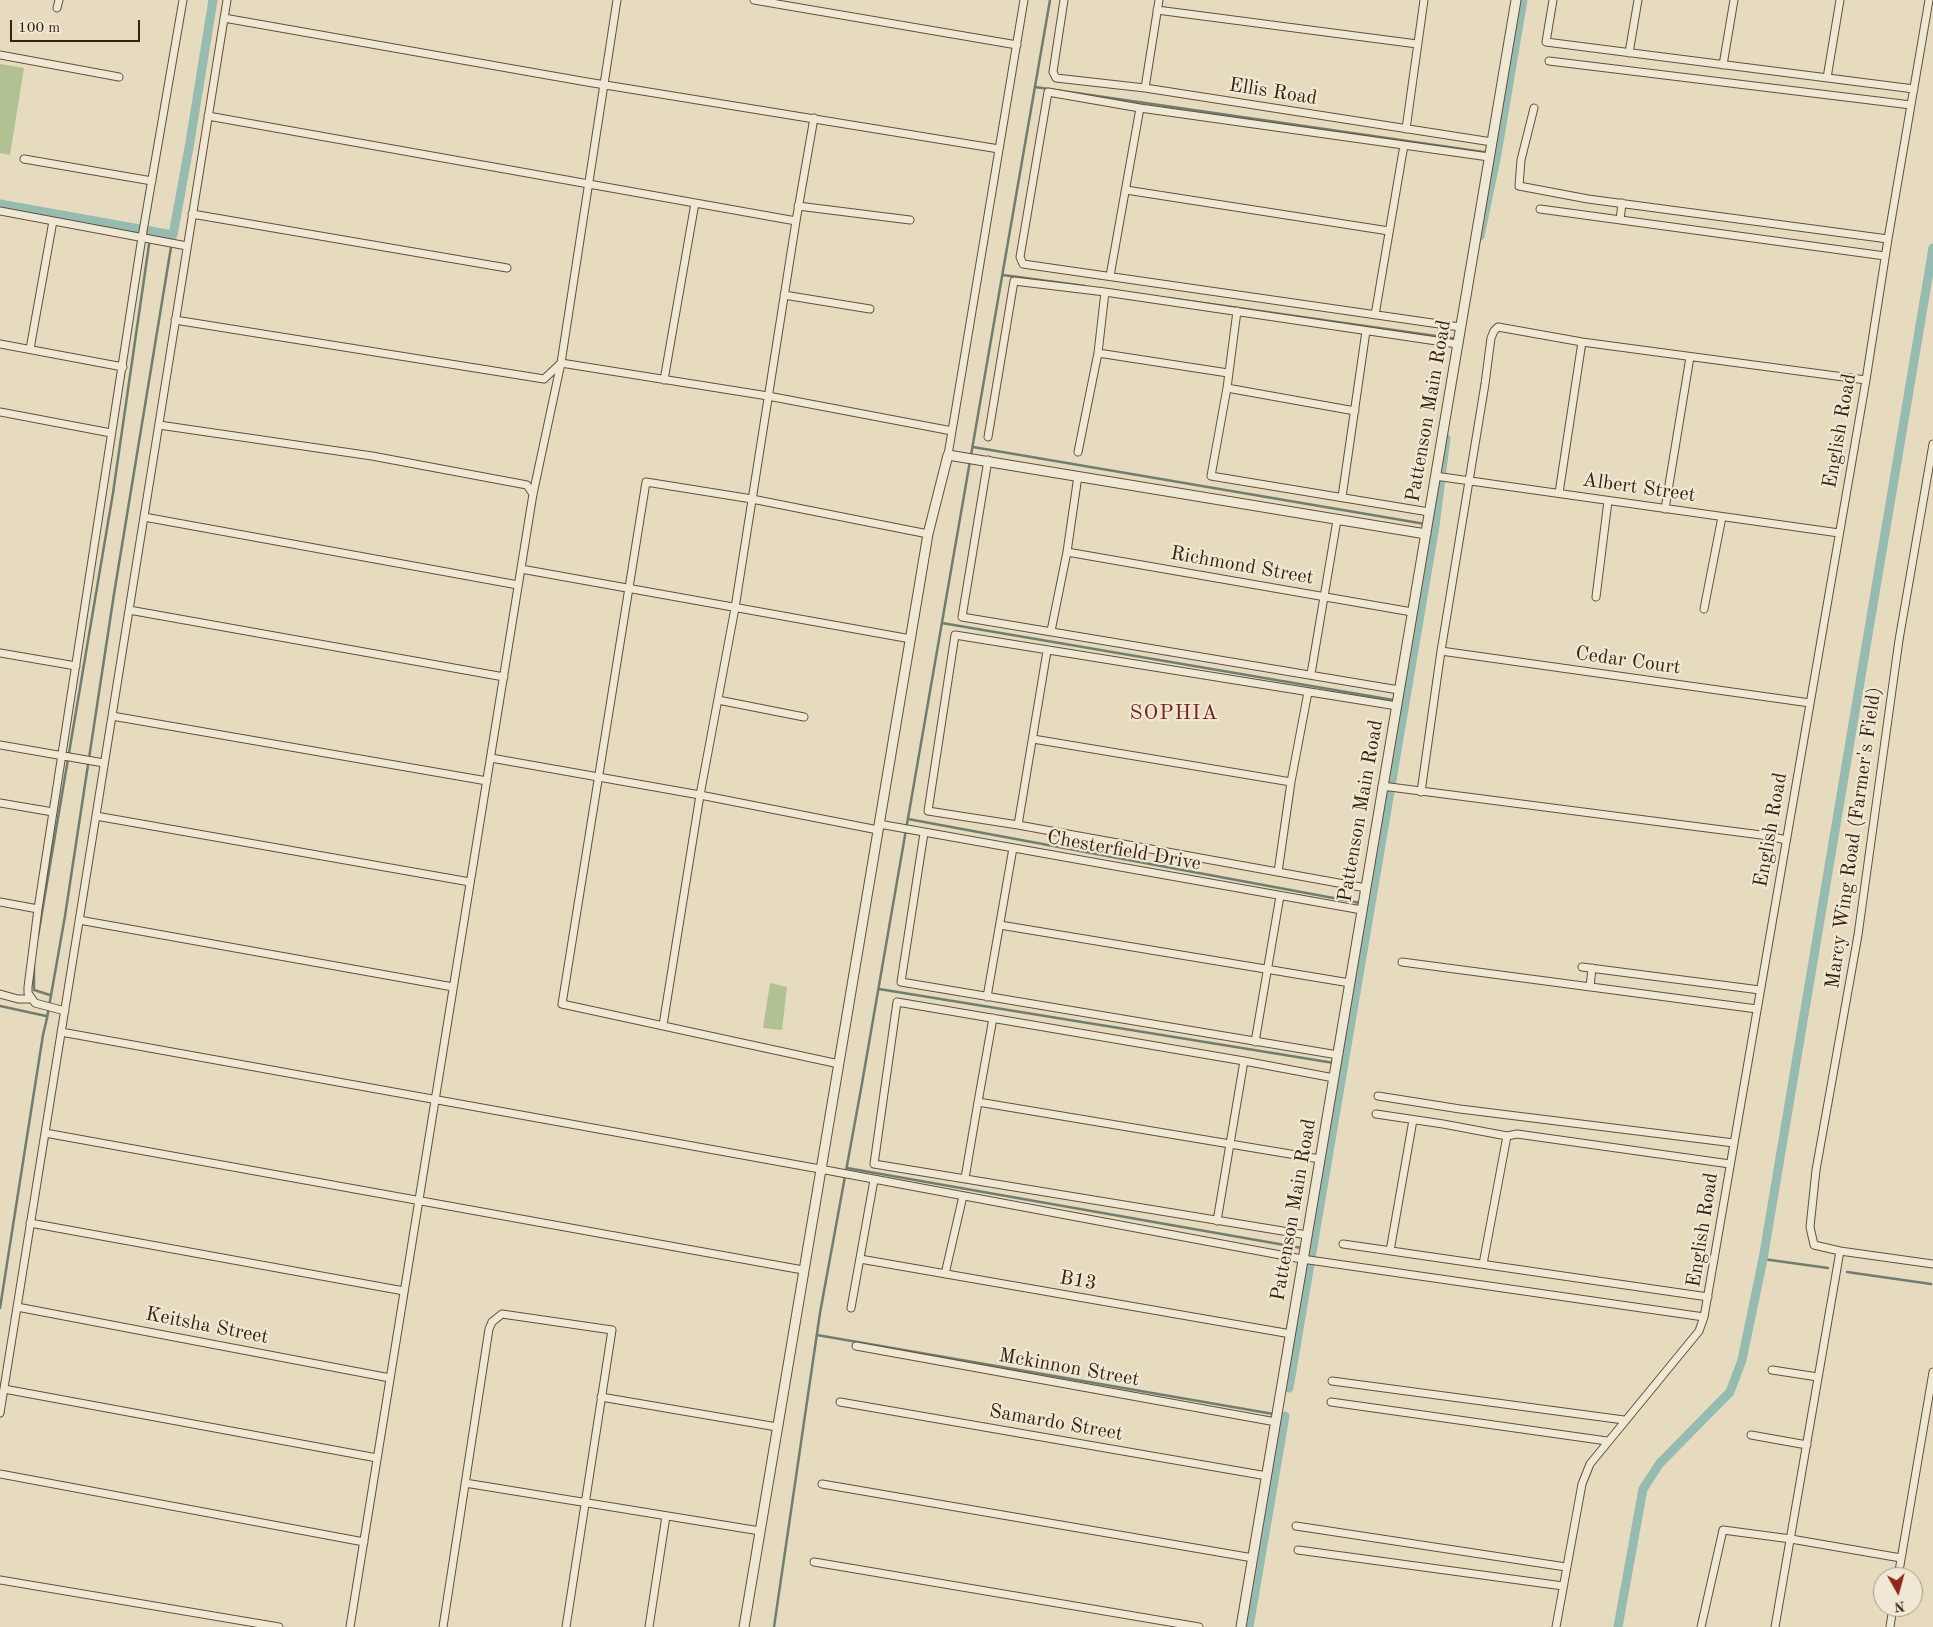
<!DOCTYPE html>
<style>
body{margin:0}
#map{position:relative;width:1933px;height:1627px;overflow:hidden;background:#e6dbbf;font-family:"Old Standard TT",serif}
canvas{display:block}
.north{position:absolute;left:1873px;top:1567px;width:50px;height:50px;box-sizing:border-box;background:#efe8d5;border:1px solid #a69985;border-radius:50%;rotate:173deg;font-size:14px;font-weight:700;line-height:20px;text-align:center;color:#38220e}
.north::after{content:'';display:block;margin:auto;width:18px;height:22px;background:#8f2418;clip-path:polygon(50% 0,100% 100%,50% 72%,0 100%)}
.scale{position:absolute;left:10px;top:20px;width:130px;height:22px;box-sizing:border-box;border:2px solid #38220e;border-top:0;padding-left:6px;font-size:15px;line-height:18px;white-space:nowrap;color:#38220e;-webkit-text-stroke:4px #efe8d5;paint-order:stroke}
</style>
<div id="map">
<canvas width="1933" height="1627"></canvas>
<div class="north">N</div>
<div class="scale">100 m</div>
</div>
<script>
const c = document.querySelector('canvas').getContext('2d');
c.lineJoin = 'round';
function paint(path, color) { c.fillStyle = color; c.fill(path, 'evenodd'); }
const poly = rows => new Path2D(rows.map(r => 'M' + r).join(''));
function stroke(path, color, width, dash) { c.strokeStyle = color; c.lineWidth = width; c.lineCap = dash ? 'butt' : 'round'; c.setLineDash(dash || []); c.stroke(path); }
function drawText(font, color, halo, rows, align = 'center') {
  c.font = font + ' "Old Standard TT",serif'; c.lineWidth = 4.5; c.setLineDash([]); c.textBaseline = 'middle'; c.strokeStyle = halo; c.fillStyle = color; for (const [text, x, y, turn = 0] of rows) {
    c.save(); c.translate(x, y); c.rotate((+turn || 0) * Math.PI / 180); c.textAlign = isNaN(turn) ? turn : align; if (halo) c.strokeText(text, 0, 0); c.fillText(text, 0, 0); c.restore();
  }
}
const green = poly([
 [0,64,24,68,10,155,0,153],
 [770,983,787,987,782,1030,763,1028]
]);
const stream = poly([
 [1035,87,1497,154],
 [1003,275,1085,286],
 [1168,298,1457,339],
 [973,447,1425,524],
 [942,623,1405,702],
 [908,819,1371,905],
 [38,936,113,493,151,231],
 [34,966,34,990,50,995],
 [879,989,1334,1063],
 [0,1006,46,1016],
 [847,1168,1313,1250],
 [1763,1259,1828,1268],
 [1847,1272,1931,1284],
 [0,1308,43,1035,47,1018,65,916,114,594,173,235],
 [817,1335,1285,1416],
 [774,1627,820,1313,861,1089,1050,0]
]);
const canal = poly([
 [0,204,173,235,190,142,213,0],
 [1480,236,1497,154,1523,0],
 [1289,1388,1435,526,1446,438],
 [1249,1627,1285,1416],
 [1618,1627,1643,1489,1660,1463,1730,1392,1742,1360,1763,1259,1933,248]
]);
const minor = poly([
 [754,0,1017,45],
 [1064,0,1053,72,1056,78,1145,88,1492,142],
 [1553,0,1546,42,1914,89],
 [57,8,59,0],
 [1157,10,1417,44],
 [224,18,587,82,999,149],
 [1629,53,1638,0],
 [0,55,119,77],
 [1549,61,1911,105],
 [1723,65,1734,0],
 [1827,78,1840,0],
 [1145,88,1159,0],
 [1534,108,1521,160,1519,186,1588,199,1888,239],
 [208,116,796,221],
 [1406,129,1424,0],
 [24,159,152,181],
 [1126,190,1389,231],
 [798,206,910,220],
 [1540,209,1885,256],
 [0,211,187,246],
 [192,214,507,268],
 [1620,220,1622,203],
 [1110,276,1140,108],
 [784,295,870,309],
 [1237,311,1227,388,1211,476,1429,512],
 [1375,315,1404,145],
 [175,320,544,379,561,363,768,396,952,431],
 [1460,327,1023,264,1020,257,1048,92,1140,108,1489,157],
 [0,344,123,367],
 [30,349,53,221],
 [1098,353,1228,373],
 [664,380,695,203],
 [1227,388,1355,411],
 [0,412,111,433],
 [159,425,372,456,527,485,533,494],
 [988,437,1014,281,1105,292,1457,344],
 [1933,444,1899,640,1858,935,1816,1170,1810,1227,1814,1245,1840,1251,1933,1264],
 [1078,452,1098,353,1105,292],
 [948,455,1024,0],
 [988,460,962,617,1399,690],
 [1435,476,1839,533],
 [1559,493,1582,342],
 [1342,497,1366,331],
 [1665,509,1690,357],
 [144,517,518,585],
 [1067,552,1412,612],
 [521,569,911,639],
 [1596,597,1608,501],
 [1704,609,1722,517],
 [129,610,504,677],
 [1051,631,1067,552,1078,476],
 [1441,651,1810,703],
 [0,653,76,666],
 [1311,674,1337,520],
 [718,700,804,717],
 [112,716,487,781],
 [1033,739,1291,782],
 [0,745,104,763],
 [491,758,700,795,878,830],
 [1382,786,1769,836,1786,840],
 [1421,792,1441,651,1485,384,1491,338,1494,331,1498,327,1582,342,1866,380],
 [0,803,53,812],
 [96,816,470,882],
 [879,824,1362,910],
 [1018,825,1047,651],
 [924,833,901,982,1338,1055],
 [1278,872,1291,782,1308,692],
 [1366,888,1018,825,928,811,955,635,1397,706],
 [0,902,38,909],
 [79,920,453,987],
 [1000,925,1350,983],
 [1402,962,1757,1009],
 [1582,967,1760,990],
 [1590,987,1592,968],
 [0,994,18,999,31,999],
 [987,997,1013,848],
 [65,1011,35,1003,28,993,28,987,38,909,142,237,183,0],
 [663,1025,700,795,735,608,796,221,814,118],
 [61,1032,820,1169,1302,1259,1704,1317],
 [1255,1042,1280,896],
 [839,1064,562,1004,646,482,752,499,928,534],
 [1378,1096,1460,1109,1734,1143],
 [978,1102,993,1018],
 [1376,1114,1443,1124,1507,1136,1517,1134,1730,1164],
 [45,1133,803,1270],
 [965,1178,978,1102,1320,1159],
 [1217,1221,1244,1061],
 [30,1223,404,1291],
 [1307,1235,874,1164,897,1002,1244,1061,1334,1078],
 [1343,1244,1708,1297],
 [1390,1251,1413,1120],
 [860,1259,1291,1334],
 [1483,1264,1507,1136],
 [945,1274,963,1196],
 [17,1307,390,1378],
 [851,1308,874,1180],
 [856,1346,1276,1422],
 [1772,1370,1818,1377],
 [1332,1381,1624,1420],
 [4,1389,377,1458],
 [601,1397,777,1427],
 [840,1402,1267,1476],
 [1331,1402,1607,1441],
 [0,1413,227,0],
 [1751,1435,1807,1445],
 [0,1474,364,1542],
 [465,1483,760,1531],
 [822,1484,1253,1558],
 [1296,1526,1566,1567],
 [1298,1550,1563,1586],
 [814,1562,1199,1627],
 [1898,1577,1933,1372],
 [0,1580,279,1627],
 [350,1627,533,494,561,363,617,0],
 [443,1627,489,1329,492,1322,502,1314,612,1330,566,1627],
 [649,1627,666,1516],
 [1556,1627,1582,1484,1590,1464,1699,1331,1704,1317,1866,380,1888,239,1929,0],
 [1701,1627,1723,1530,1791,1539,1901,1558],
 [1775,1627,1840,1251],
 [1890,1627,1893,1607]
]);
const tertiary = poly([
 [744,1627,928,534,948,455,1426,534],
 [1241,1627,1516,0]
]);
const streetNames = [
 ["Ellis Road",1273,92,9],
 ["Pattenson Main Road",1429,411,-80],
 ["English Road",1840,431,-80],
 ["Albert Street",1639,488,8],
 ["Richmond Street",1242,566,10],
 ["Cedar Court",1628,661,8],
 ["Pattenson Main Road",1361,811,-80],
 ["English Road",1771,830,-80],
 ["Marcy Wing Road (Farmer's Field)",1854,838,-82],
 ["Chesterfield Drive",1124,851,10],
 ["Pattenson Main Road",1294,1210,-80],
 ["English Road",1703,1230,-81],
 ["B13",1078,1281,10],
 ["Keitsha Street",207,1326,11],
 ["Mckinnon Street",1069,1368,10],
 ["Samardo Street",1056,1423,10]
];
const neighbourhoodNames = [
 ["SOPHIA",1174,713]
];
paint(green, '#b2c194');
stroke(stream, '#707e70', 2.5);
stroke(canal, '#96bbb1', 9);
stroke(minor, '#64503a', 9);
stroke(tertiary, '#64503a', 11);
stroke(minor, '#efe8d5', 7);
stroke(tertiary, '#efe8d5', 9);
drawText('20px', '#38220e', '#efe8d5', streetNames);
c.letterSpacing = '1px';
drawText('21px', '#7a1f14', '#efe8d5', neighbourhoodNames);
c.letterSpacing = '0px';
</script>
